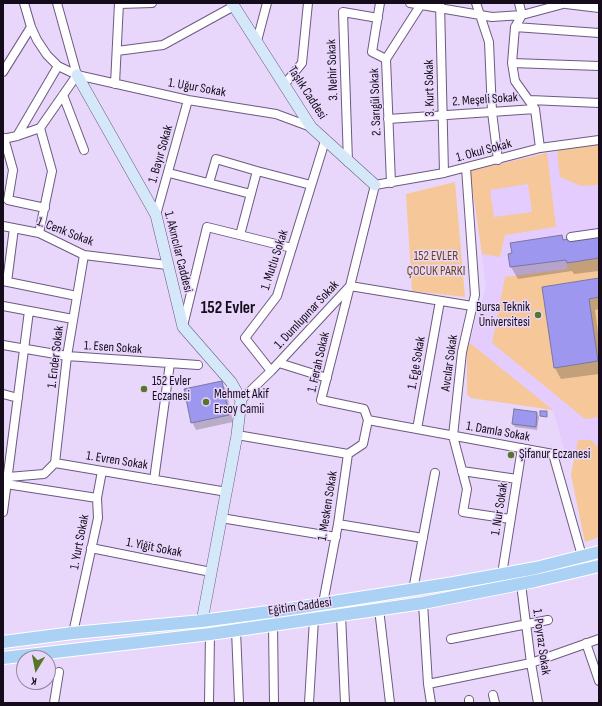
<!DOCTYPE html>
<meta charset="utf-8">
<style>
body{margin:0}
#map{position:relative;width:602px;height:706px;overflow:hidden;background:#e8d7fb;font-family:"Sofia Sans Condensed",sans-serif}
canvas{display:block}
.frame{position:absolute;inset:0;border:4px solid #140c1b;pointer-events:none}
.north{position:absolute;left:16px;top:650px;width:40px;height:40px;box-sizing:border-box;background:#e8d7fb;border:1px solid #9386a1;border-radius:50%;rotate:190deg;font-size:11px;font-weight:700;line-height:16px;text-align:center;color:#140c1b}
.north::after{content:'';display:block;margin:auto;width:14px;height:18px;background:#597528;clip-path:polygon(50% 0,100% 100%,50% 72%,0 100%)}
</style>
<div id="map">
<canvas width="602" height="706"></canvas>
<div class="frame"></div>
<div class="north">K</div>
</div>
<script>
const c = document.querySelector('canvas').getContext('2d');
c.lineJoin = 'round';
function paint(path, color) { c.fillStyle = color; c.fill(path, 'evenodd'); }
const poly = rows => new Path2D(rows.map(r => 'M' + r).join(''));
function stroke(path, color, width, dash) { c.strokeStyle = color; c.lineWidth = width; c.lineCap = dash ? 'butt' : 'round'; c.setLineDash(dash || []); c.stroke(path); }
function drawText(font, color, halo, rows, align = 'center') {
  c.font = font + ' "Sofia Sans Condensed",sans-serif'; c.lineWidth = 3; c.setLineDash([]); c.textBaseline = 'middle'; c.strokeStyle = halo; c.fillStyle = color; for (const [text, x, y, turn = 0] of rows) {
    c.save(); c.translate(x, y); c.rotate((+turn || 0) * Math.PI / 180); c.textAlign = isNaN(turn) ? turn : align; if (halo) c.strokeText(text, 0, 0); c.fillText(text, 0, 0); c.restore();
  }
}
const built = poly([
 [599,143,599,537,585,542,571,475,575,455,565,452,553,410,471,398,467,394,467,350,486,287,470,171,557,151]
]);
const green = poly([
 [599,143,599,185,581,186,560,177,557,151],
 [547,153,556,227,505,235,500,257,482,254,470,171],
 [528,184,532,212,494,217,490,190],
 [455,182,465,297,412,291,406,194],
 [599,258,599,278,542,287,554,368,598,361,589,299,599,297,599,417,585,419,492,343,505,277,567,269,567,263],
 [470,343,553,410,471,398,467,394,467,350],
 [578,440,590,440,599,447,599,537,585,542,571,475]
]);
const shadow = poly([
 [599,235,599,271,574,274,572,271,518,279,511,267,509,255,562,236,564,240],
 [599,279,599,309,595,310,599,340,599,374,561,379,555,368,543,287],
 [221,382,226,390,233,422,196,430,192,422],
 [537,413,539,417,537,430,515,427,513,424]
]);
const building = poly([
 [599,234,599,258,567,263,566,260,510,267,508,254,512,253,510,243,562,235,563,240,599,234],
 [599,278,599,297,589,299,598,361,554,368,542,287,599,278],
 [222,381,229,415,191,423,184,389,222,381],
 [514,409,537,412,536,427,512,424,514,409],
 [540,411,547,411,547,417,540,416,540,411]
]);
const street = poly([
 [24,3,31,27,37,40,47,55,58,66,77,75,188,100,276,114,311,127],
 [57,3,77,75],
 [380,3,372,52,386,59],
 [410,3,492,17,522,15,519,3],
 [440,3,444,173],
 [476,3,489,42,492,112,498,160],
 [119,4,152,3],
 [566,4,599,8],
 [515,27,599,33],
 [257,41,267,3],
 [117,51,163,45,234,6],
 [512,63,599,66],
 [3,72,31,27],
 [115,84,119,3],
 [284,85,302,63,308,3],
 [63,95,84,150],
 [530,100,599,103],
 [388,119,535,109],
 [17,136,58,66],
 [4,138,13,170,8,200,45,208],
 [3,139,17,136,40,128,77,75],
 [540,148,535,109,515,81,512,63,515,27,522,15,567,3],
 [348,162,343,12,378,18],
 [466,168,475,295,462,352,453,436,467,489,463,512,510,519],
 [169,173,251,194],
 [209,183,216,159,257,171],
 [391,183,386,59,420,6],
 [156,215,188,100],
 [3,226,39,233,84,255,167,265],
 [39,233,52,171,40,128],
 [240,235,257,171,311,185],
 [571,237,599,233],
 [3,281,77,296],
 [7,282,14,228],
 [3,306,73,319],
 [472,306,350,286,321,400,364,409,368,420,553,454,582,556],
 [183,326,207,227,292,248],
 [3,345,67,356,198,365],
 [279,363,327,378],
 [271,371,245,338,277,296,325,141],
 [3,394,18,398],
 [241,400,271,371,350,286,375,185,444,173,540,148,599,140],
 [417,429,440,301],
 [237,435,348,454],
 [55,463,67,356,84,255],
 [462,471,517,479],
 [8,477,44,474,55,463,227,492],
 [154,480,170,363],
 [6,484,97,498,98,518,73,633],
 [97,498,102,471],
 [3,512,29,311],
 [221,518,336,537],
 [338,524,423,538],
 [91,548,211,572],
 [502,574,522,448],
 [521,584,531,663,538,703],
 [413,590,435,473],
 [323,603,338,524,348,454,363,444,368,420],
 [423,603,428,684,431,703],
 [379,609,390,703],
 [341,615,345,703],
 [273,625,274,703],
 [236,630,239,703],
 [451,639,548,620],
 [586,643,599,681],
 [428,684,531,663,599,639],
 [493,695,495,703],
 [469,700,469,703],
 [54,703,59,672],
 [209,703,210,634],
 [309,703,314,619]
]);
const secondary = poly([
 [232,3,311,127,375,185],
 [77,75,156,215,183,327,231,382,241,400,237,435,202,621]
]);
const primary = poly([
 [3,642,73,633,202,621,283,610,454,583,536,568,599,552],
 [3,658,210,634,423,603,535,581,599,566]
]);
const markers = [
 [538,315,4,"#597528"],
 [144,389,4,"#597528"],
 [206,402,4,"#597528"],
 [511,455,4,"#597528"]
];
const streetNames = [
 ["3. Nehir Sokak",333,70,-92],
 ["1. Uğur Sokak",197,88,10],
 ["3. Kurt Sokak",430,88,-91],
 ["Taşlık Caddesi",307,93,57],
 ["2. Meşeli Sokak",485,100,-4],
 ["2. Sarıgül Sokak",376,102,-92],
 ["1. Okul Sokak",484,151,-15],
 ["1. Bayır Sokak",161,154,-74],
 ["1. Cenk Sokak",65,232,21],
 ["1. Akıncılar Caddesi",178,252,76],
 ["1. Mutlu Sokak",275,260,-72],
 ["1. Dumlupınar Sokak",307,315,-47],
 ["1. Esen Sokak",113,348,4],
 ["1. Ender Sokak",56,357,-83],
 ["1. Ferah Sokak",319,362,-77],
 ["1. Ege Sokak",417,363,-80],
 ["Avcılar Sokak",450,363,-82],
 ["1. Damla Sokak",498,432,10],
 ["1. Evren Sokak",117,461,9],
 ["1. Mesken Sokak",328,506,-81],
 ["1. Nur Sokak",500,509,-81],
 ["1. Yurt Sokak",80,542,-79],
 ["1. Yiğit Sokak",154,548,11],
 ["Eğitim Caddesi",300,607,-8],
 ["1. Poyraz Sokak",541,642,82]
];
const parkNames = [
 ["152 EVLER",436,257],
 ["ÇOCUK PARKI",436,272]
];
const poiNames = [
 ["Bursa Teknik",530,308,"right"],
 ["Üniversitesi",530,323,"right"],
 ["152 Evler",152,382],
 ["Eczanesi",152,397],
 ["Mehmet Akif",214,395],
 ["Ersoy Camii",214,410],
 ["Şifanur Eczanesi",519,455]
];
const districtNames = [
 ["152 Evler",228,309]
];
paint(built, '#e4ccff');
paint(green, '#f6c899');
paint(shadow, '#0003');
paint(building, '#9e97ef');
stroke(building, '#7977a1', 1);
stroke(street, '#6d5a81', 10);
stroke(secondary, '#6d5a81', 12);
stroke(primary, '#fff', 14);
stroke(street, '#fff', 8);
stroke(secondary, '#d5e8f9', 11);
stroke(primary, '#abd1f4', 12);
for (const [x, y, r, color] of markers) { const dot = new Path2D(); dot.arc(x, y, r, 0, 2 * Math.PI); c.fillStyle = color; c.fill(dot); stroke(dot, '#e8d7fb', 1.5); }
drawText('13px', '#140c1b', '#e8d7fb', streetNames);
drawText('13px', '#68431a', '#e8d7fb', parkNames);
drawText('13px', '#140c1b', '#e8d7fb', poiNames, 'left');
drawText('bold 17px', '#140c1b', '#e8d7fb', districtNames);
</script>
